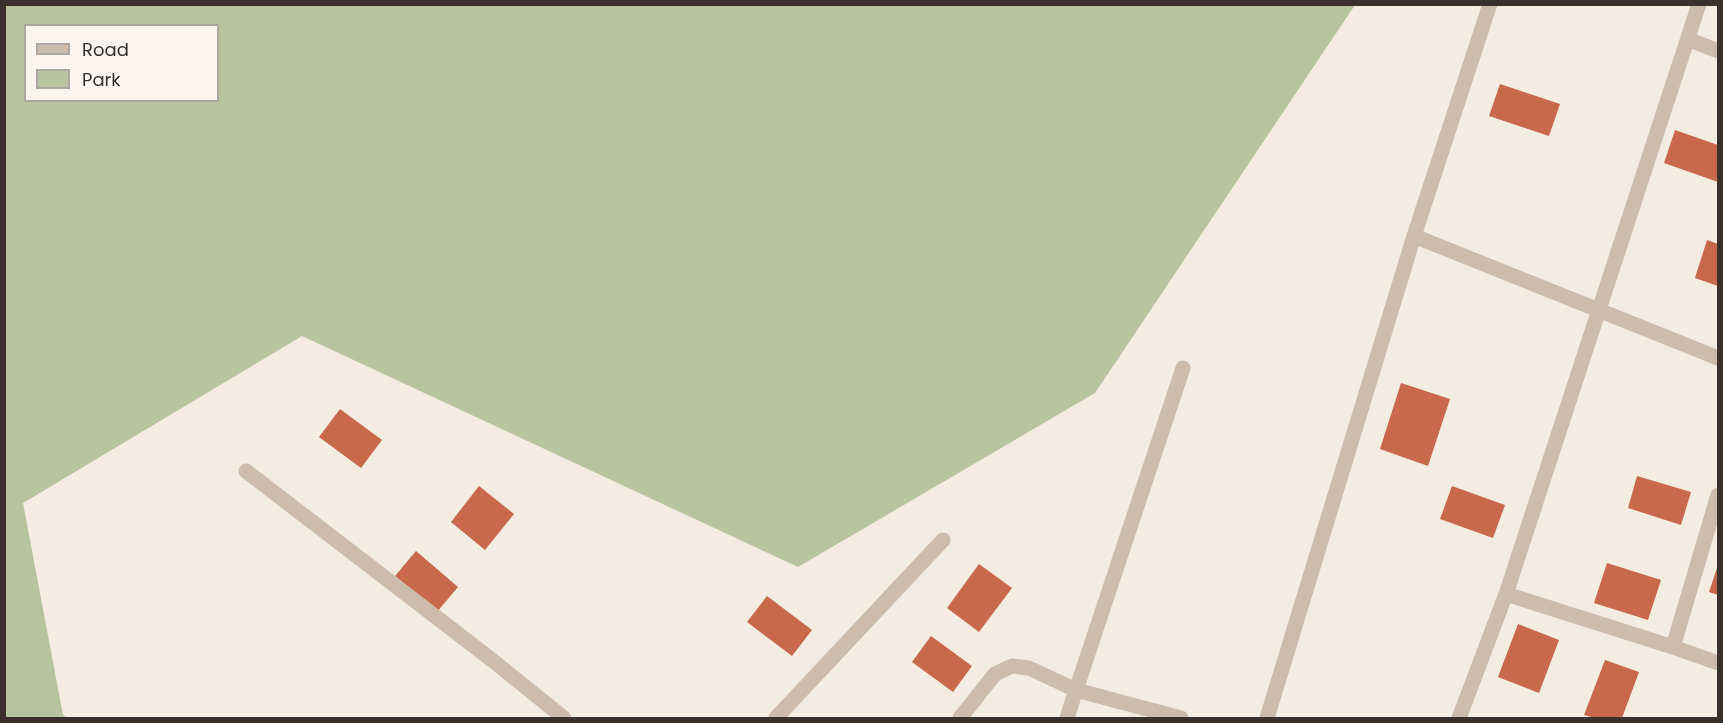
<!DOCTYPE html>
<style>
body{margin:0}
#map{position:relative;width:1723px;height:723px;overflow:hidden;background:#f4ebe1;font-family:Poppins,sans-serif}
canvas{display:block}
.frame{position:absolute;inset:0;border:6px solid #3b302b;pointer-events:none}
.legend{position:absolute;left:24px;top:24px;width:195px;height:78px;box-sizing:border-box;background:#fbf5ee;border:2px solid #aea6a0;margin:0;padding:8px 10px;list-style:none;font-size:18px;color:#3b302b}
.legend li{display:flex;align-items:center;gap:12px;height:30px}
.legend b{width:30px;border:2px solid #aea6a0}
</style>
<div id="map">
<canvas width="1723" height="723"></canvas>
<div class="frame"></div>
<ul class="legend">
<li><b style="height:8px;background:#cdbbac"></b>Road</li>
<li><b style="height:16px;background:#b8c4a0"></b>Park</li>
</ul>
</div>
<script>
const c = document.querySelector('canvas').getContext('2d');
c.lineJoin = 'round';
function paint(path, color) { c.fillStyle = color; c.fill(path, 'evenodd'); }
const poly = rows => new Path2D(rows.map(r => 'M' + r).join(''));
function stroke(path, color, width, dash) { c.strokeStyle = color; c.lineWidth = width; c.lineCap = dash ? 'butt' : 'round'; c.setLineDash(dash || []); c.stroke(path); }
const green = poly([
 [4,5,5,4,1355,5,1095,393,798,567,302,336,23,503,63,715,68,718,5,718],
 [26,26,218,26,218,100,26,100]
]);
const building = poly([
 [1500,84,1560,104,1549,136,1489,116],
 [1675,130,1718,145,1718,182,1664,163],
 [1707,240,1718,244,1718,286,1695,278],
 [1401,383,1450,399,1428,466,1380,449],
 [340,409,382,440,361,468,319,437],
 [1637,476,1691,492,1681,525,1628,508],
 [479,486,514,514,485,550,451,522],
 [1452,486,1505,505,1493,538,1440,519],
 [416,551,458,587,437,612,395,576],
 [1607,563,1661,580,1648,620,1594,603],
 [979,564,1012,588,979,632,947,608],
 [1718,565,1718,595,1709,592],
 [767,596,812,630,792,656,747,622],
 [1518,624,1559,640,1539,693,1498,677],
 [931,636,972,666,953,692,912,662],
 [1605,660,1639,672,1622,718,1595,718,1584,715]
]);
const minor = poly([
 [1688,39,1718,51],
 [1414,236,1718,358],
 [246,471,492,660,564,718],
 [1718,495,1673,647,1718,663],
 [1506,594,1673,647],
 [776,718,943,540],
 [960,718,995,674,1012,666,1029,668,1076,690,1183,368],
 [1067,718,1076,690,1181,718],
 [1267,718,1414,236,1490,4],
 [1459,718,1506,594,1699,4]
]);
paint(green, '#b8c4a0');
paint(building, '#c8694b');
stroke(minor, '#cdbbac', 15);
</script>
